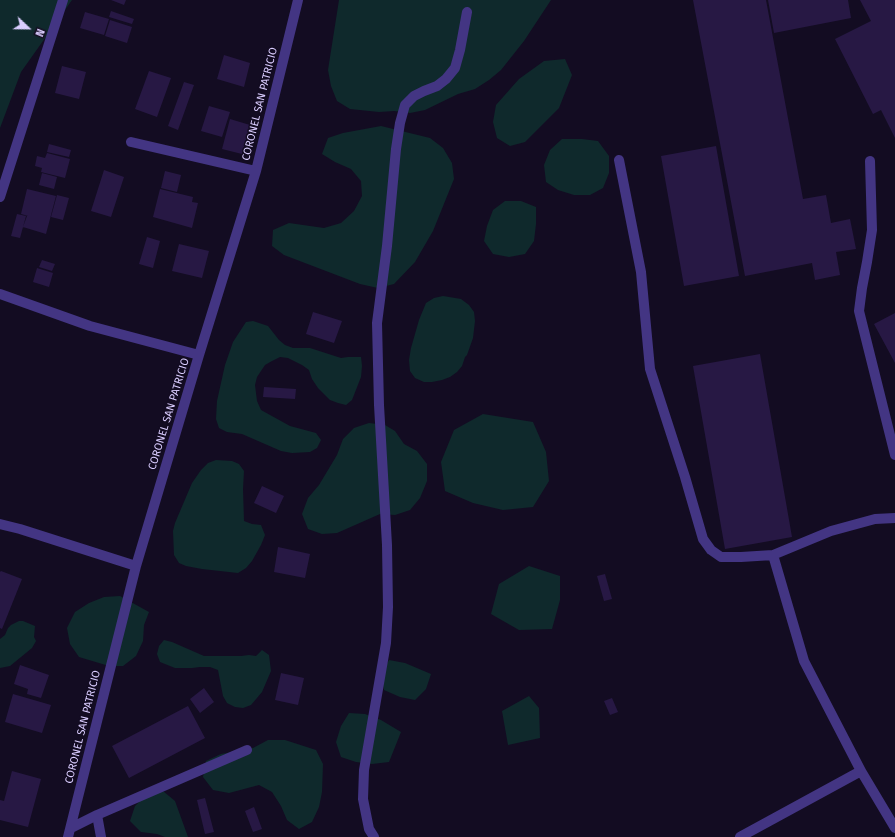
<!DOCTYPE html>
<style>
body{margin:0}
#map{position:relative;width:895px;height:837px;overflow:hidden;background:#130c22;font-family:"Fira Sans",sans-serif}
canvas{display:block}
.north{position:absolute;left:8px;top:8px;width:40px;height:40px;-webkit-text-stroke:3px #130c22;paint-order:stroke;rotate:112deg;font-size:11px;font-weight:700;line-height:16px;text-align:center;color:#dacdff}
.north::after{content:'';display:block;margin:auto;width:14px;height:18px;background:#dacdff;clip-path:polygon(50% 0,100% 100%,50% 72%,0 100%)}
</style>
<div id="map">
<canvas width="895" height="837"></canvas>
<div class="north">N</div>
</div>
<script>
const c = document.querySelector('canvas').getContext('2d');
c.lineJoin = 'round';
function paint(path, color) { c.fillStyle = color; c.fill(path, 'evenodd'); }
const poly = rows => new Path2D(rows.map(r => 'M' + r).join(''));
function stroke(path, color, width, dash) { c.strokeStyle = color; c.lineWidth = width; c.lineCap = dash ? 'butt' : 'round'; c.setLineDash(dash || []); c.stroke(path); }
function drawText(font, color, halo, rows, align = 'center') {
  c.font = font + ' "Fira Sans",sans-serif'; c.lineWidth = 3; c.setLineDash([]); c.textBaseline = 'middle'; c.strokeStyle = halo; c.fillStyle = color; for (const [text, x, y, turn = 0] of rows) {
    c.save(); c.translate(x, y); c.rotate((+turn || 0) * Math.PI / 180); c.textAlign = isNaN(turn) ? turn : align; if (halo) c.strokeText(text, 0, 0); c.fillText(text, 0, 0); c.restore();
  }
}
const green = poly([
 [0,0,72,0,21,72,0,128],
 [339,0,551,0,524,41,501,70,489,80,475,89,458,94,425,110,410,113,394,111,379,112,350,109,337,101,331,86,328,70],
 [565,59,572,75,559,108,525,142,510,146,497,138,493,122,496,105,519,79,544,61],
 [381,126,430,138,443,148,452,163,454,179,433,231,415,262,394,284,378,288,360,284,284,255,272,246,273,230,289,223,324,228,341,223,354,211,362,196,361,181,351,169,335,162,322,154,328,138,343,133],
 [562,139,582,139,598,141,609,156,609,173,603,188,590,195,574,195,558,190,546,182,544,165,550,150],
 [505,201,521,201,536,207,536,224,534,241,525,254,509,257,493,254,484,241,487,226,493,210],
 [443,296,461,299,469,305,474,312,475,321,473,338,467,355,465,357,462,366,457,372,450,377,442,380,432,382,424,382,415,378,410,371,409,360,411,348,419,320,426,303,434,298],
 [253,321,268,326,279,340,285,345,293,348,310,348,341,358,348,357,361,357,362,366,361,377,352,400,346,405,338,403,330,400,318,388,312,379,309,370,302,365,288,358,280,357,272,361,265,365,257,377,255,385,257,401,261,410,290,426,316,433,321,440,317,448,310,452,292,453,281,451,242,434,227,432,219,428,216,419,217,401,225,365,233,342,246,322],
 [483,414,533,422,546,452,549,481,533,507,503,510,473,503,445,491,441,462,454,430],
 [369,423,385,425,395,431,404,444,417,451,427,464,427,481,420,498,410,510,395,515,380,514,337,533,322,534,308,529,302,514,308,498,319,485,337,455,343,439,354,428],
 [216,460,232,461,239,464,244,471,243,489,244,521,252,524,261,525,265,535,261,545,252,561,246,568,238,573,202,569,186,566,179,563,174,555,173,531,175,523,192,483,201,470,208,463],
 [529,566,560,576,560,600,552,629,519,630,491,614,499,584],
 [120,596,149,612,144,625,143,641,136,656,123,666,109,666,79,657,70,644,67,628,75,612,89,603,104,597],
 [19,621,23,621,35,626,34,637,36,641,32,648,10,666,0,668,0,639,5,635,8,628,11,625],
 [164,640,172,642,204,656,241,656,249,655,256,656,262,650,269,655,271,671,262,692,251,705,243,708,235,707,227,703,223,696,218,670,210,667,200,667,192,668,175,668,160,662,157,654,159,646],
 [389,660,405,663,431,674,426,689,415,700,400,697,384,690,381,674],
 [529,696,539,708,540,738,508,745,502,711],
 [349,713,365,714,381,720,401,732,389,762,372,764,356,762,341,757,336,742,341,726],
 [268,740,285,740,316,750,323,764,322,792,319,807,312,822,299,829,287,820,281,806,272,792,259,785,229,793,213,790,203,777,206,761,221,754,253,748],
 [163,791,175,801,188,837,165,837,157,834,141,832,130,821,135,806,147,794]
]);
const building = poly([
 [111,0,126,0,124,5],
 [693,0,766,0,803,199,826,195,831,223,850,219,856,249,836,252,840,275,815,280,812,263,745,276],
 [768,0,848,0,851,18,774,33],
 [860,0,895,0,895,138,881,110,873,114,835,39,871,21],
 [111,11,134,19,132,24,109,17],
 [85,12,109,19,104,35,80,28],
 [110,20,132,27,127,43,105,36],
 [224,55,250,63,244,87,217,79],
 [62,66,86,72,79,99,55,93],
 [149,71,171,78,157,117,135,109],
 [184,82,194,85,178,130,168,126],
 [209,106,230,112,222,137,201,131],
 [230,119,250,125,242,154,222,149],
 [49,144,71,150,69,157,47,152],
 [716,146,739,276,684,286,661,156],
 [47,153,70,159,65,178,41,172,42,168,35,166,37,156,45,158],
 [104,170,124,177,111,217,91,211],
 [165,171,181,175,177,192,161,188],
 [42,173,57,177,54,189,39,185],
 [27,189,56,196,46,234,23,227,27,216,28,216,21,214],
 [160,189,193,197,192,202,198,203,192,228,153,217],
 [57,195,69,198,63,220,51,217],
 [17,214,26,216,20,238,11,236],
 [147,237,160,241,153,268,139,264],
 [179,244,209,251,202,278,172,271],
 [42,260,55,264,52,271,39,267],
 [37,268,53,273,49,287,33,282],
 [313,312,342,321,334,343,306,334],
 [895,313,895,363,874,324],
 [760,354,792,537,725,549,693,366],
 [264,387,296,389,295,399,263,397],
 [262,486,284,496,276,513,254,503],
 [278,547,310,554,305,578,274,572],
 [1,571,22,579,2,629,0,628,0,572],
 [605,574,612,599,604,601,597,576],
 [20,665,49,675,41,698,27,694,28,689,14,684],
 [281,673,304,678,298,705,275,700],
 [204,688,214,702,200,713,190,699],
 [13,694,51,705,42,733,5,722],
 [612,698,618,712,610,715,604,701],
 [188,706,205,738,129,778,112,746],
 [12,771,41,779,28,827,0,820,0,800,4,801],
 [205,798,214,832,205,834,197,800],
 [254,807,262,829,253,832,245,811]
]);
const minor = poly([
 [131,142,256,171],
 [619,160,641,272,650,369,685,477,703,539,711,550,721,557,741,557,773,555,831,531,875,519,895,518],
 [870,161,872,230,867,262,862,288,859,311,895,455],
 [0,197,63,0],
 [0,294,90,326,199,355],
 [0,524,20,529,136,566],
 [773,555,804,661,861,771,895,828],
 [97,815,101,837],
 [71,828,97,815,247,750],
 [68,837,136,566,199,355,256,171,298,0],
 [374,837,369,829,363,799,364,770,386,643,388,607,387,545,379,405,377,323,387,246,396,149,400,123,405,105,414,96,424,91,437,86,446,79,455,68,460,50,467,12],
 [740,837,861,771]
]);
const streetNames = [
 ["CORONEL SAN PATRICIO",260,104,-76],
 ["CORONEL SAN PATRICIO",169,414,-73],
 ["CORONEL SAN PATRICIO",83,727,-76]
];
paint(green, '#0f292c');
paint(building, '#271844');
stroke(minor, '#433583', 10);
drawText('11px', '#dacdff', '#130c22', streetNames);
</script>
